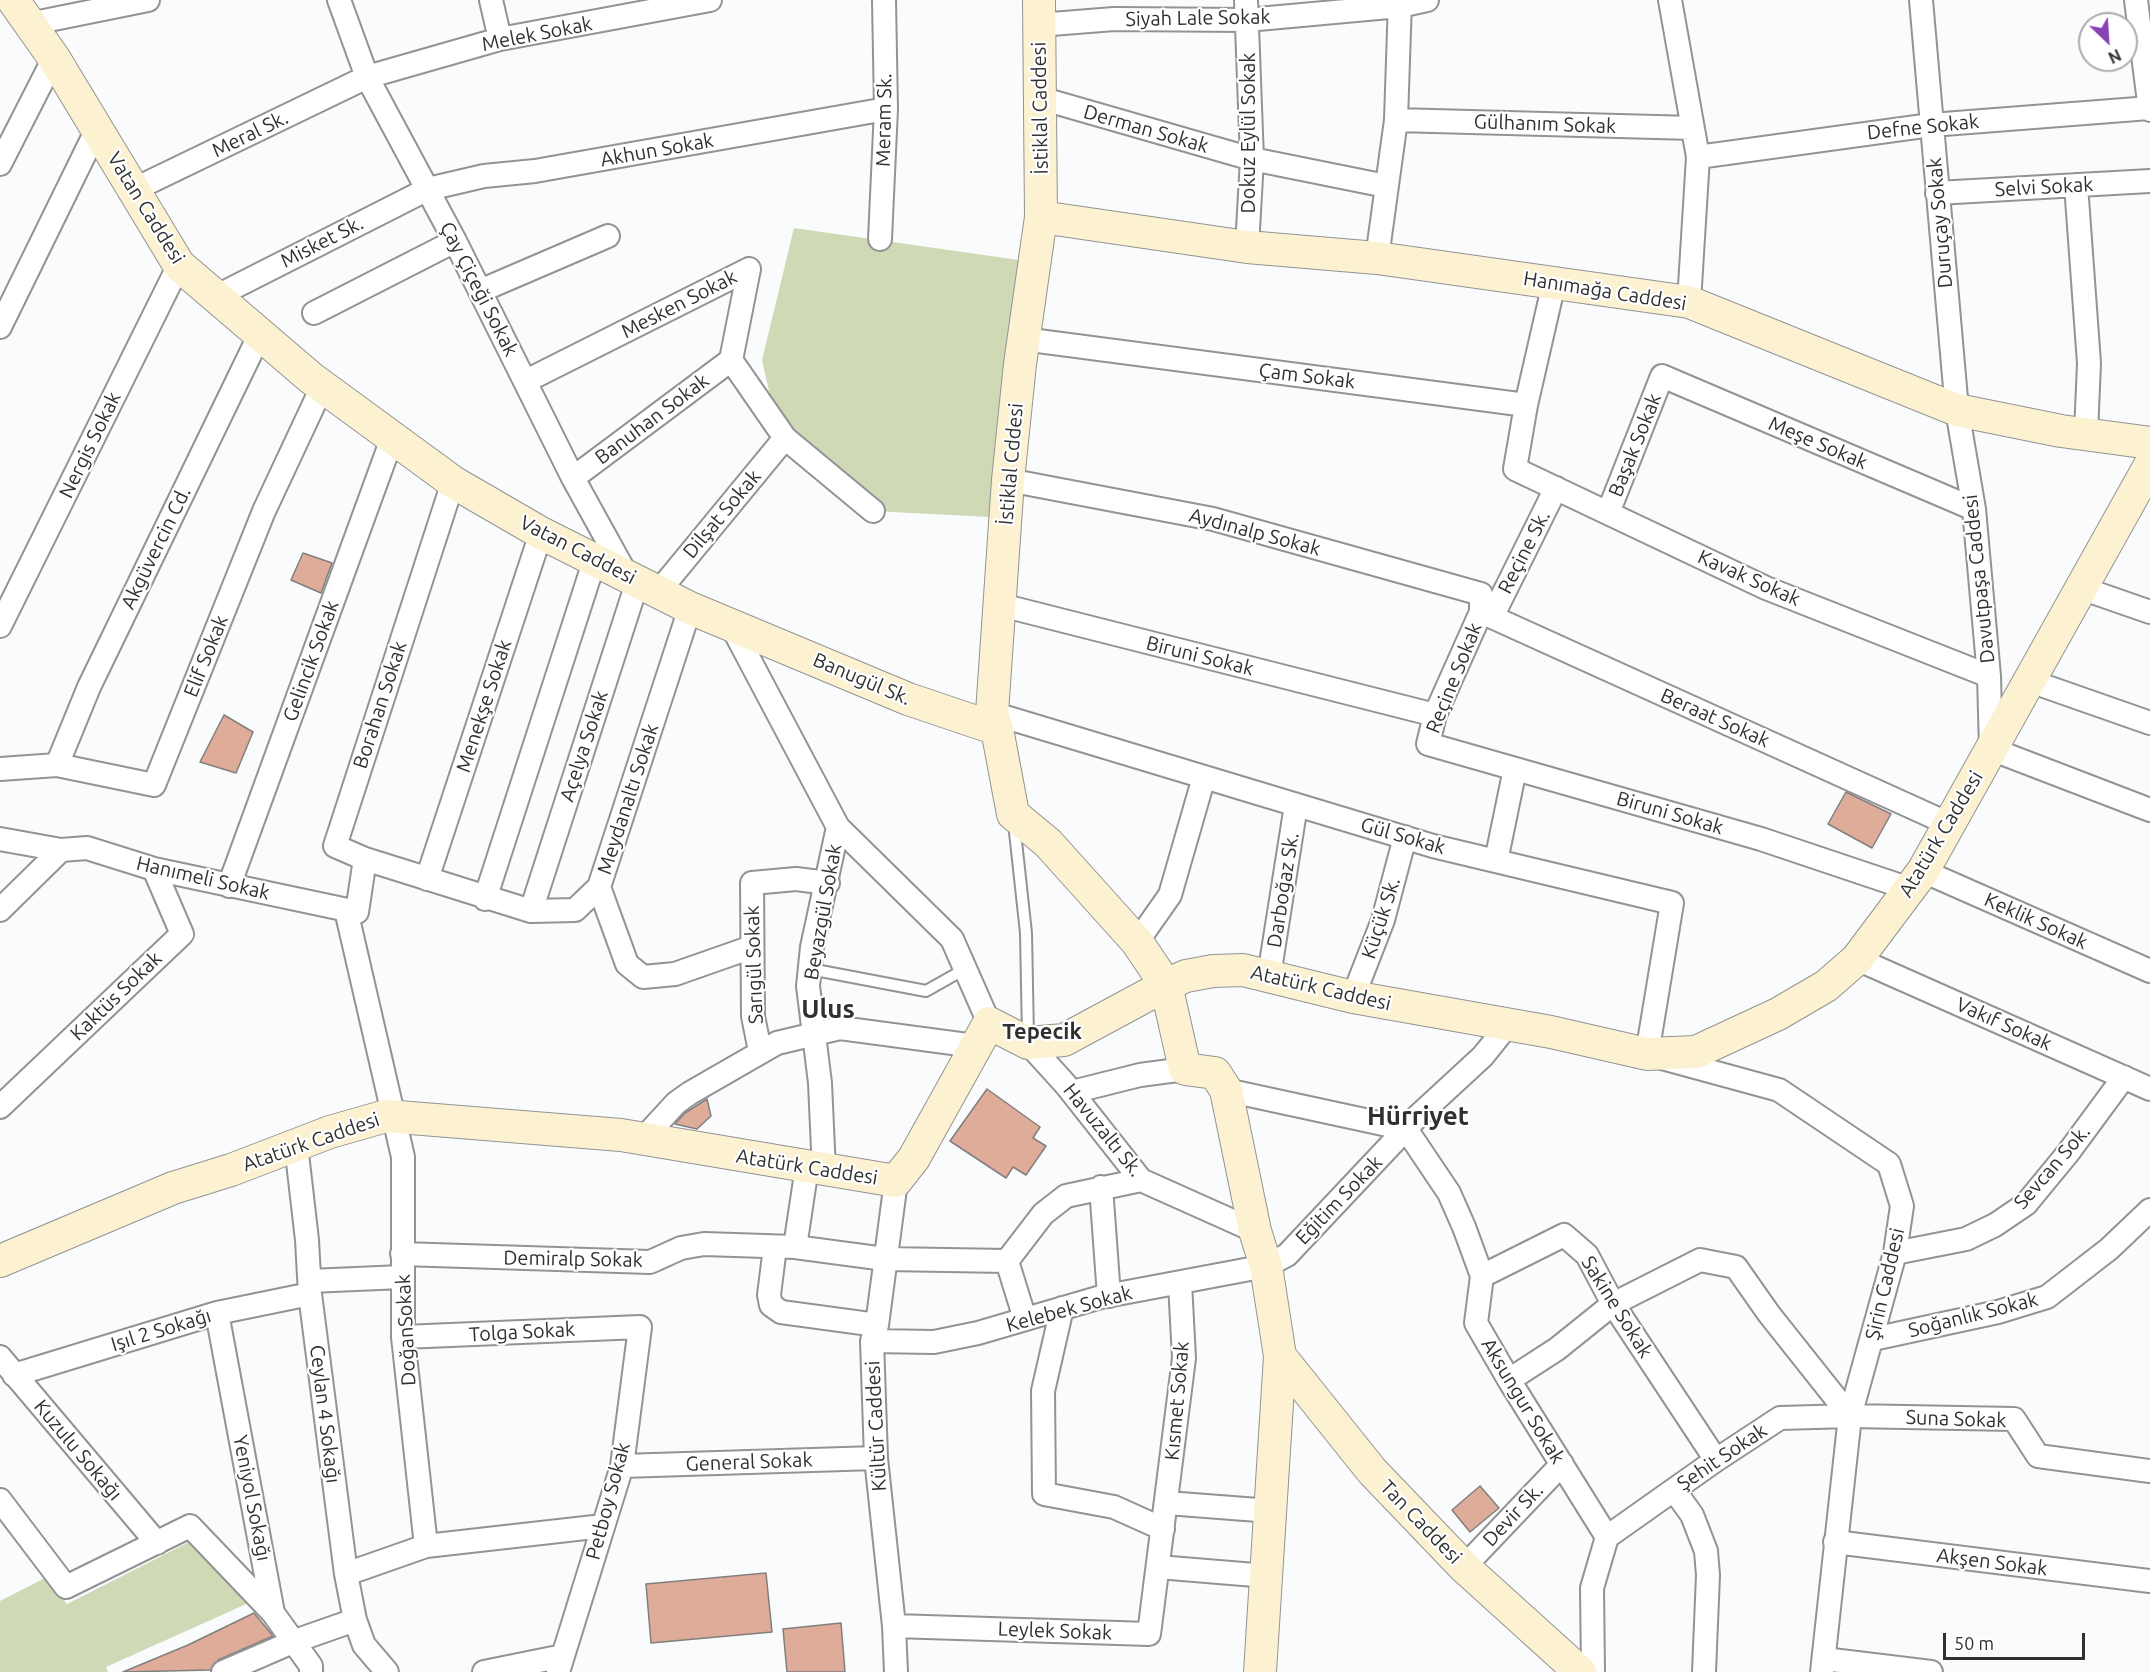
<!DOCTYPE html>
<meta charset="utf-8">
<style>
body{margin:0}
#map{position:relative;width:2150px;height:1672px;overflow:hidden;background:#fafbfc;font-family:Ubuntu,sans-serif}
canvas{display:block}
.north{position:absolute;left:2078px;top:12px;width:60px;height:60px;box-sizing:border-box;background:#fff;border:2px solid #acacac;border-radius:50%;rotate:155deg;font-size:16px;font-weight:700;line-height:24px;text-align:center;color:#2f3030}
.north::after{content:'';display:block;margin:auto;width:21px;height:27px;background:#8742b6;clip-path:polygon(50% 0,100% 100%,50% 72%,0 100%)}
.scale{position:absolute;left:1943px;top:1633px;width:142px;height:27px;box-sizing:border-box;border:3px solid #2f3030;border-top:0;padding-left:8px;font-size:18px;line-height:21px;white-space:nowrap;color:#2f3030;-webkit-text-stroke:4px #fff;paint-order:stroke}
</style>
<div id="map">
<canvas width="2150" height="1672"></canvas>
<div class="north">N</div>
<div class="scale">50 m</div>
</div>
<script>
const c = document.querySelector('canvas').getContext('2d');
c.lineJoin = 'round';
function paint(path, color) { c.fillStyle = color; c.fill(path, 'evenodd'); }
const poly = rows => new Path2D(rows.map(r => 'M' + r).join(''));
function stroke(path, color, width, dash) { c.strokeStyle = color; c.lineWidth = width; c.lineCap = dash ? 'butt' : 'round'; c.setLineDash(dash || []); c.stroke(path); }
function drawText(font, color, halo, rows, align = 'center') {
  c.font = font + ' Ubuntu,sans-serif'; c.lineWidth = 4.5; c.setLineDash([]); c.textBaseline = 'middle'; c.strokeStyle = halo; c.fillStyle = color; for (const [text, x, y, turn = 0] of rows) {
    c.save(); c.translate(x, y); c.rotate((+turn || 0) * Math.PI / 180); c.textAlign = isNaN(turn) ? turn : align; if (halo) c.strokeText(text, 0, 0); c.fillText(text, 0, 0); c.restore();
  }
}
const green = poly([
 [794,228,1019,260,989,517,873,511,825,469,773,409,762,360],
 [193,1540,253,1601,106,1667,108,1672,0,1672,0,1601,47,1577,67,1604]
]);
const building = poly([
 [303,553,332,563,321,593,291,580,303,553],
 [224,715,253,732,236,773,200,762,224,715],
 [1846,792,1891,814,1872,848,1828,824,1846,792],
 [987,1089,1040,1127,1033,1138,1046,1146,1026,1175,1013,1167,1006,1178,950,1141,987,1089],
 [707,1099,711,1116,697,1129,675,1124,685,1113,707,1099],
 [1480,1486,1499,1508,1470,1532,1452,1510,1480,1486],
 [766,1573,772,1632,651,1643,646,1584,766,1573],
 [254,1613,273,1636,218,1660,210,1670,123,1672,188,1645,254,1613],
 [841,1623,845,1672,787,1672,783,1629,841,1623]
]);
const lane = poly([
 [1014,823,1026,933,1028,1038],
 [810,969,926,991,965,969]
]);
const street = poly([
 [339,0,367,77,455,241,573,478,626,574],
 [491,0,500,39],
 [1246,0,1252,159,1247,247],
 [1670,0,1698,157,1689,302],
 [1921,0,1957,410,1974,509,1989,676,1991,749,2150,810],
 [2136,0,2150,110],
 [29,24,148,0],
 [1039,25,1114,19,1247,20,1400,6,1427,0],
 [1040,98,1252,159,1386,186],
 [1396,120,1693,128],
 [1698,157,1931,125,2150,108],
 [0,164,54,58],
 [2076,185,2089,363,2086,434],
 [133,190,367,77,500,39,710,0],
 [1937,193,2150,181],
 [880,239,886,109,884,0],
 [1377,258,1396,120,1400,0],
 [480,291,608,236],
 [217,296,428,189,484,176,535,171,886,109],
 [314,313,455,241],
 [0,327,97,129],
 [1023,339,1526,405,1515,469,1766,588,1989,676],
 [731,360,785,438,873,511],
 [731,360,749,269],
 [526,381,749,269],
 [1526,405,1554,283],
 [573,478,731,360],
 [1008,480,1213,519,1481,594,1481,612,1435,715,1428,744,1761,839,1910,889],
 [1608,513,1662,376,1974,509],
 [2081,588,2150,612],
 [659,591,785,438],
 [1001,605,1435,715],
 [1481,612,1949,824],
 [1492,617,1556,488],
 [730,623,838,827,952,939,989,1023],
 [0,626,179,265],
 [2030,681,2150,723],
 [992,713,1433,846,1672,903,1647,1054,1779,1090,1889,1164,1902,1206,1895,1253,1850,1416,1822,1672],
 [57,765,89,687,260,334],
 [0,769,57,765,154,785,264,511,323,385],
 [0,839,61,850,87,848,154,869,357,912,365,859,335,846,453,482],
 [365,859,531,911,575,910,599,887,690,608],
 [1496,861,1515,769],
 [1923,871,2150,971],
 [427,879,541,533],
 [229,886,393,436],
 [599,887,627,964,643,977,675,974,752,947],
 [485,899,595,559],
 [0,910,61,850],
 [346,910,403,1157,403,1337,426,1546],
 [531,911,638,580],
 [1137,942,1170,895,1204,777],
 [1857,959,2150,1089],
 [1269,976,1296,805],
 [1353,997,1383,920,1405,837],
 [1028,1043,1066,1085,1141,1180,1255,1231],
 [760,1051,753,1016,752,883,796,879,828,883],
 [1226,1090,1406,1129,1449,1193,1464,1227,1482,1276,1476,1323,1509,1380,1607,1537],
 [1072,1092,1140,1075,1185,1069],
 [0,1107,182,934,154,869],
 [643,1139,676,1103,690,1093,777,1043,840,1028,975,1046],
 [296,1145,307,1240,310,1294,346,1574,355,1620,364,1645,387,1672],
 [824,1171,820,1083,808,986,812,947,838,827],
 [1101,1187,1109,1296],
 [775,1247,769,1295,771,1305,781,1312,877,1325],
 [795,1247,807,1167],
 [1895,1253,1966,1239,1995,1225,2026,1204,2068,1153,2124,1077],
 [402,1254,650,1262,681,1248,704,1244,795,1247,885,1259,1007,1261],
 [1482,1276,1564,1235,1587,1255,1613,1304,1716,1460],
 [310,1281,402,1277],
 [1062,1308,1043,1391,1044,1494,1114,1507,1163,1529],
 [217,1313,273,1613,311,1666,311,1672],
 [1025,1319,1007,1261,1043,1214,1066,1196,1141,1180],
 [403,1337,640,1327,622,1466,558,1672],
 [1873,1339,1998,1312,2047,1297,2109,1249,2150,1210],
 [872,1341,934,1342,978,1333,1101,1297,1266,1266,1287,1255,1418,1116,1483,1056,1507,1026],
 [0,1357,157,1543],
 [14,1375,217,1313,310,1294],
 [1509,1380,1557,1349,1613,1304,1700,1260,1736,1267,1769,1314,1850,1416],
 [622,1466,876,1458],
 [1674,1490,1692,1515,1706,1551,1708,1575,1704,1672],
 [0,1500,66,1587,190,1526,273,1613],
 [1167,1503,1271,1511],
 [1607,1537,1716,1460,1780,1418,1850,1416,2014,1419,2038,1456,2150,1471],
 [1835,1542,2150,1581],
 [1158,1567,1267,1576],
 [1464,1567,1562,1464],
 [346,1574,426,1546,603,1526],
 [894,1626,1149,1634,1184,1358,1180,1283],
 [1824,1659,1931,1672],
 [223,1672,295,1641,355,1620],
 [484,1672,563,1656],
 [896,1672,894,1626,876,1458,872,1341,877,1325,896,1181],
 [1593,1672,1592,1588,1607,1537]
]);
const secondary = poly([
 [13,0,54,58,179,265,311,378,453,482,541,533,690,608,908,699,997,729],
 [1039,0,1041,217,1020,364,1008,480,992,713,997,729,1013,814,1048,843,1137,942,1166,985,1185,1069,1215,1073,1226,1090,1255,1231,1266,1266,1280,1356,1260,1672],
 [1041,217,1247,247,1377,258,1689,302,1957,410,2061,431,2150,443],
 [0,1261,173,1188,231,1170,330,1132,386,1116,621,1135,896,1181,914,1158,989,1023,1028,1043,1064,1040,1166,985,1186,976,1213,971,1243,970,1353,997,1551,1032,1647,1054,1696,1052,1778,1014,1826,986,1857,959,1923,871,2150,465],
 [1280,1356,1372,1471,1464,1567,1580,1672]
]);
const streetNames = [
 ["Siyah Lale Sokak",1198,18,-1],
 ["Melek Sokak",537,34,-11],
 ["İstiklal Caddesi",1040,108,-91],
 ["Meram Sk.",884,120,-89],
 ["Gülhanım Sokak",1545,124,2],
 ["Defne Sokak",1923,127,-6],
 ["Derman Sokak",1146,129,16],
 ["Dokuz Eylül Sokak",1248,133,-90],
 ["Meral Sk.",250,134,-26],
 ["Akhun Sokak",657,150,-10],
 ["Selvi Sokak",2044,187,-3],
 ["Vatan Caddesi",146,208,58],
 ["Duruçay Sokak",1940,223,-95],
 ["Misket Sk.",322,242,-27],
 ["Çay Çiçeği Sokak",479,289,63],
 ["Hanımağa Caddesi",1605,291,9],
 ["Mesken Sokak",679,304,-27],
 ["Çam Sokak",1307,376,7],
 ["Banuhan Sokak",652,419,-37],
 ["Meşe Sokak",1818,443,23],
 ["Nergis Sokak",90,445,-64],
 ["Başak Sokak",1635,445,-68],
 ["İstiklal Cddesi",1011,464,-85],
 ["Dilşat Sokak",722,514,-50],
 ["Aydınalp Sokak",1255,532,15],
 ["Akgüvercin Cd.",156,548,-64],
 ["Vatan Caddesi",578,550,27],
 ["Reçine Sk.",1524,552,-63],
 ["Kavak Sokak",1749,578,24],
 ["Davutpaşa Caddesi",1979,579,-96],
 ["Elif Sokak",206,656,-68],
 ["Biruni Sokak",1200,656,14],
 ["Gelincik Sokak",311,661,-70],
 ["Reçine Sokak",1454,678,-68],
 ["Banugül Sk.",862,679,23],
 ["Borahan Sokak",380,705,-72],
 ["Menekşe Sokak",484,706,-72],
 ["Beraat Sokak",1715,718,24],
 ["Açelya Sokak",584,746,-72],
 ["Meydanaltı Sokak",628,799,-72],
 ["Biruni Sokak",1670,813,16],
 ["Atatürk Caddesi",1941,834,-59],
 ["Gül Sokak",1403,836,16],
 ["Hanımeli Sokak",203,878,13],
 ["Darboğaz Sk.",1283,890,-81],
 ["Beyazgül Sokak",823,912,-80],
 ["Küçük Sk.",1381,918,-72],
 ["Keklik Sokak",2036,921,24],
 ["Sarıgül Sokak",754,965,-92],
 ["Atatürk Caddesi",1321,988,13],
 ["Kaktüs Sokak",116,996,-44],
 ["Vakıf Sokak",2004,1024,24],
 ["Havuzaltı Sk.",1103,1130,51],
 ["Atatürk Caddesi",311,1142,-19],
 ["Atatürk Caddesi",807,1167,9],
 ["Sevcan Sok.",2052,1167,-49],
 ["Eğitim Sokak",1339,1200,-46],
 ["Demiralp Sokak",573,1259,1],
 ["Şirin Caddesi",1885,1284,-77],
 ["Sakine Sokak",1617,1307,58],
 ["Kelebek Sokak",1069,1309,-15],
 ["Soğanlık Sokak",1973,1315,-14],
 ["Işıl 2 Sokağı",161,1330,-17],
 ["DoğanSokak",406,1330,-93],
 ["Tolga Sokak",522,1332,-3],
 ["Kısmet Sokak",1177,1401,-85],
 ["Aksungur Sokak",1523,1401,59],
 ["Ceylan 4 Sokağı",325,1414,83],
 ["Suna Sokak",1956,1419,2],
 ["Kültür Caddesi",876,1426,-93],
 ["Kuzulu Sokağı",78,1450,50],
 ["Şehit Sokak",1722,1457,-34],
 ["General Sokak",749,1462,-2],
 ["Yeniyol Sokağı",252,1498,79],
 ["Petboy Sokak",608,1501,-75],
 ["Devir Sk.",1513,1515,-47],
 ["Tan Caddesi",1421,1522,46],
 ["Akşen Sokak",1992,1562,7],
 ["Leylek Sokak",1055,1631,2]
];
const quarterNames = [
 ["Tepecik",1042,1032]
];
const districtNames = [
 ["Ulus",828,1009],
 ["Hürriyet",1418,1116]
];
paint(green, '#d0d9b5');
paint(building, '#dfac9a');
stroke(building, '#817f7e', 1.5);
stroke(lane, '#929394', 14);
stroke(street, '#929394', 26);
stroke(secondary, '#929394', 34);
stroke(lane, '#fff', 10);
stroke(street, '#fff', 22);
stroke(secondary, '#fcf2d2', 32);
drawText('20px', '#2f3030', '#fff', streetNames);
drawText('bold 22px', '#2f3030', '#fff', quarterNames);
drawText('bold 26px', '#2f3030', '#fff', districtNames);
</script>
